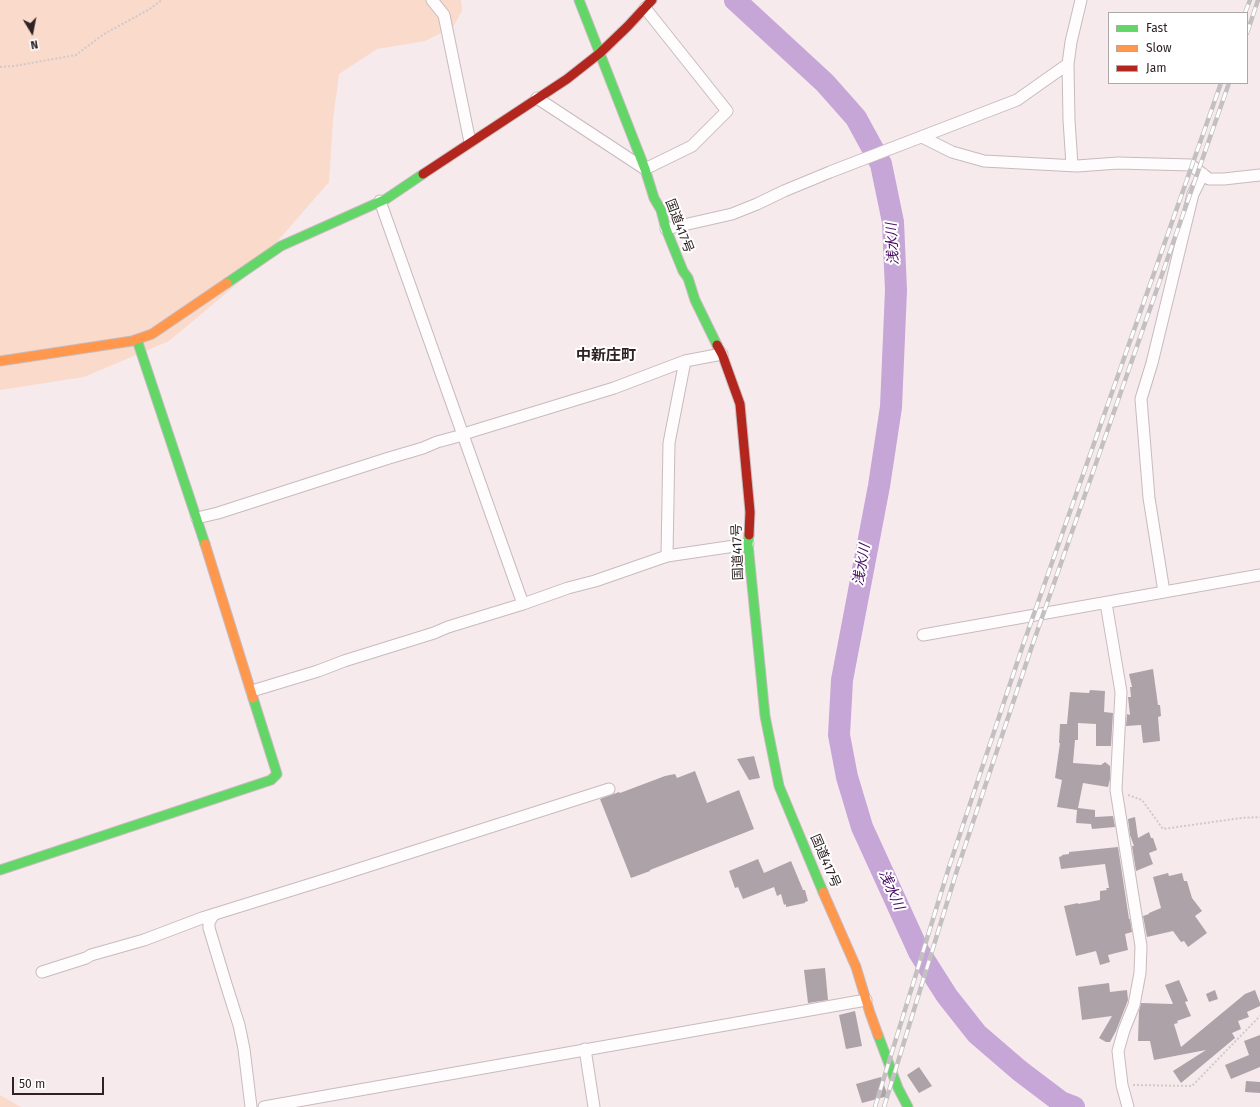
<!DOCTYPE html>
<meta charset="utf-8">
<style>
body{margin:0}
#map{position:relative;width:1260px;height:1107px;overflow:hidden;background:#f6eaed;font-family:"Fira Sans",sans-serif}
canvas{display:block}
.legend{position:absolute;left:1108px;top:12px;width:140px;height:72px;box-sizing:border-box;background:#fff;border:1px solid #aca7a8;margin:0;padding:5px 7px;list-style:none;font-size:12px;color:#2f2225}
.legend li{display:flex;align-items:center;gap:8px;height:20px}
.legend b{width:20px;border:1px solid #aca7a8}
.north{position:absolute;left:12px;top:12px;width:40px;height:40px;-webkit-text-stroke:3px #fff;paint-order:stroke;rotate:170deg;font-size:11px;font-weight:700;line-height:16px;text-align:center;color:#2f2225}
.north::after{content:'';display:block;margin:auto;width:14px;height:18px;background:#2f2225;clip-path:polygon(50% 0,100% 100%,50% 72%,0 100%)}
.scale{position:absolute;left:12px;top:1077px;width:92px;height:18px;box-sizing:border-box;border:2px solid #2f2225;border-top:0;padding-left:5px;font-size:12px;line-height:14px;white-space:nowrap;color:#2f2225;-webkit-text-stroke:3px #fff;paint-order:stroke}
</style>
<div id="map">
<canvas width="1260" height="1107"></canvas>
<ul class="legend">
<li><b style="height:5px;background:#63d668"></b>Fast</li>
<li><b style="height:5px;background:#ff974d"></b>Slow</li>
<li><b style="height:5px;background:#b3261e"></b>Jam</li>
</ul>
<div class="north">N</div>
<div class="scale">50 m</div>
</div>
<script>
const c = document.querySelector('canvas').getContext('2d');
c.lineJoin = 'round';
function paint(path, color) { c.fillStyle = color; c.fill(path, 'evenodd'); }
const poly = rows => new Path2D(rows.map(r => 'M' + r).join(''));
function stroke(path, color, width, dash) { c.strokeStyle = color; c.lineWidth = width; c.lineCap = dash ? 'butt' : 'round'; c.setLineDash(dash || []); c.stroke(path); }
function drawText(font, color, halo, rows, align = 'center') {
  c.font = font + ' "Fira Sans","Noto Sans JP",sans-serif'; c.lineWidth = 4; c.setLineDash([]); c.textBaseline = 'middle'; c.strokeStyle = halo; c.fillStyle = color; for (const [text, x, y, turn = 0] of rows) {
    c.save(); c.translate(x, y); c.rotate((+turn || 0) * Math.PI / 180); c.textAlign = isNaN(turn) ? turn : align; if (halo) c.strokeText(text, 0, 0); c.fillText(text, 0, 0); c.restore();
  }
}
const green = poly([
 [0,0,461,0,462,11,453,27,425,41,377,49,339,74,333,120,329,182,249,274,169,341,84,377,0,390],
 [0,1095,21,1107,0,1107]
]);
const river = poly([
 [735,0,825,83,856,118,881,164,893,222,896,290,891,407,879,486,842,680,839,735,847,777,862,827,919,952,947,996,977,1034,1020,1071,1061,1102,1074,1107]
]);
const building = poly([
 [1153,669,1158,705,1160,705,1161,716,1158,717,1160,741,1143,743,1141,725,1126,726,1127,714,1130,715,1128,697,1131,697,1130,687,1132,687,1129,674],
 [1090,690,1105,691,1104,712,1113,713,1111,746,1096,746,1096,724,1078,723,1078,740,1075,740,1073,763,1101,765,1105,762,1110,766,1110,779,1108,787,1083,783,1078,808,1095,810,1095,817,1113,816,1115,827,1092,829,1091,824,1076,823,1077,810,1057,807,1062,780,1055,778,1060,743,1059,743,1060,724,1067,724,1070,692,1089,693],
 [754,756,760,778,749,780,737,759],
 [695,771,707,803,739,790,754,829,650,870,650,871,631,878,600,799,619,792,620,793,665,776,675,774,677,778],
 [1135,817,1138,838,1149,832,1151,838,1153,838,1157,850,1149,853,1153,864,1136,871,1132,846,1134,846,1130,835,1128,819],
 [1118,847,1129,919,1130,919,1132,932,1125,934,1128,950,1108,955,1110,962,1100,965,1096,951,1076,956,1064,906,1078,903,1078,904,1100,900,1100,891,1107,890,1106,888,1109,888,1105,864,1061,869,1059,857,1062,856,1062,855,1069,854,1069,852],
 [758,859,764,873,791,861,803,890,805,890,808,901,805,902,805,903,786,907,786,904,784,905,781,894,777,896,774,887,743,899,738,887,735,888,729,871],
 [1168,873,1169,876,1182,873,1184,881,1187,881,1192,898,1202,911,1195,916,1207,933,1188,947,1184,941,1181,942,1173,931,1147,937,1143,916,1149,914,1149,913,1161,908,1153,877],
 [825,968,828,1000,808,1003,804,970],
 [1179,980,1188,1001,1185,1002,1191,1016,1177,1021,1178,1023,1174,1024,1181,1047,1245,994,1255,990,1260,1003,1260,1006,1247,1012,1249,1017,1238,1021,1241,1029,1232,1033,1235,1038,1181,1083,1173,1071,1206,1050,1154,1060,1150,1041,1138,1041,1139,1011,1141,1003,1173,1004,1165,985],
 [1109,983,1110,992,1127,990,1128,1000,1116,1031,1110,1042,1106,1042,1099,1038,1112,1016,1082,1020,1078,987],
 [1215,990,1218,999,1209,1002,1206,994],
 [855,1011,862,1046,846,1049,839,1015],
 [1260,1035,1260,1067,1231,1079,1225,1065,1249,1055,1244,1041],
 [919,1067,932,1086,919,1093,907,1075],
 [881,1077,888,1096,862,1103,856,1084],
 [1246,1081,1260,1082,1260,1093,1245,1092]
]);
const path = poly([
 [0,67,14,66,76,55,104,34,148,10,162,0],
 [1128,795,1142,800,1163,829,1241,818,1260,817],
 [1133,1085,1192,1086,1260,1016]
]);
const street = poly([
 [432,0,444,15,470,142],
 [537,98,645,169,692,146,727,111,645,8],
 [922,137,952,152,984,161,1077,166,1118,163,1191,165,1209,179,1224,179,1260,175],
 [1072,165,1069,120,1068,64,1071,42,1081,0],
 [380,201,523,604],
 [666,229,732,214,757,204,784,191,830,172,1017,100,1068,64],
 [197,518,218,513,389,458,423,448,437,442,463,435,470,432,614,388,685,361,722,354],
 [667,556,669,443,685,361],
 [1164,592,1149,498,1141,399,1152,363,1193,194,1203,174],
 [1106,603,1121,692,1116,790,1141,946,1140,973,1134,1005,1124,1030,1118,1051,1122,1085,1128,1107],
 [923,635,1260,575],
 [252,691,318,671,344,661,434,633,448,627,523,604,568,588,595,581,667,556,748,544],
 [214,914,209,922,209,928,226,984,239,1025,244,1049,251,1107],
 [42,972,86,958,91,955,144,940,202,918,337,876,609,789],
 [585,1049,594,1107],
 [264,1107,866,1000]
]);
const fast = poly([
 [579,0,645,169,654,198,661,210,666,229,683,271,688,278,695,300,717,345],
 [227,283,281,246,386,199,423,174],
 [137,340,205,544],
 [749,535,748,544,765,716,779,786,823,892],
 [0,870,271,780,277,774,253,698],
 [878,1035,898,1088,908,1107]
]);
const slow = poly([
 [0,361,132,341,152,334,227,283],
 [205,544,253,698],
 [823,892,856,967,870,1013,878,1035]
]);
const jam = poly([
 [423,174,567,79,600,53,628,26,652,0],
 [717,345,722,354,740,404,750,512,749,535]
]);
const rail = poly([
 [1245,13,1250,0],
 [1247,33,1258,0],
 [875,1107,950,864,1023,645,1221,83],
 [884,1107,958,867,1031,649,1229,83]
]);
const streetNames = [
 ["国道417号",679,226,69],
 ["国道417号",738,552,-92],
 ["国道417号",825,861,67]
];
const waterNames = [
 ["浅水川",893,244,-93],
 ["浅水川",862,565,-80],
 ["浅水川",891,890,66]
];
const quarterNames = [
 ["中新庄町",606,356]
];
paint(green, '#fadacb');
stroke(river, '#c6a5d7', 22);
paint(building, '#ada2a7');
stroke(street, '#c7bbbe', 13);
stroke(fast, '#c7bbbe', 11);
stroke(slow, '#c7bbbe', 11);
stroke(jam, '#c7bbbe', 11);
stroke(path, '#cfcacb', 2, [2, 2]);
stroke(street, '#fefcfc', 11);
stroke(fast, '#63d668', 9);
stroke(slow, '#ff974d', 9);
stroke(jam, '#b3261e', 9);
stroke(rail, '#c4c0c2', 4.5);
stroke(rail, '#fff', 3, [9]);
drawText('13px', '#2f2225', '#fff', streetNames);
drawText('italic 14px', '#450961', '#fff', waterNames);
drawText('bold 15px', '#2f2225', '#fff', quarterNames);
</script>
